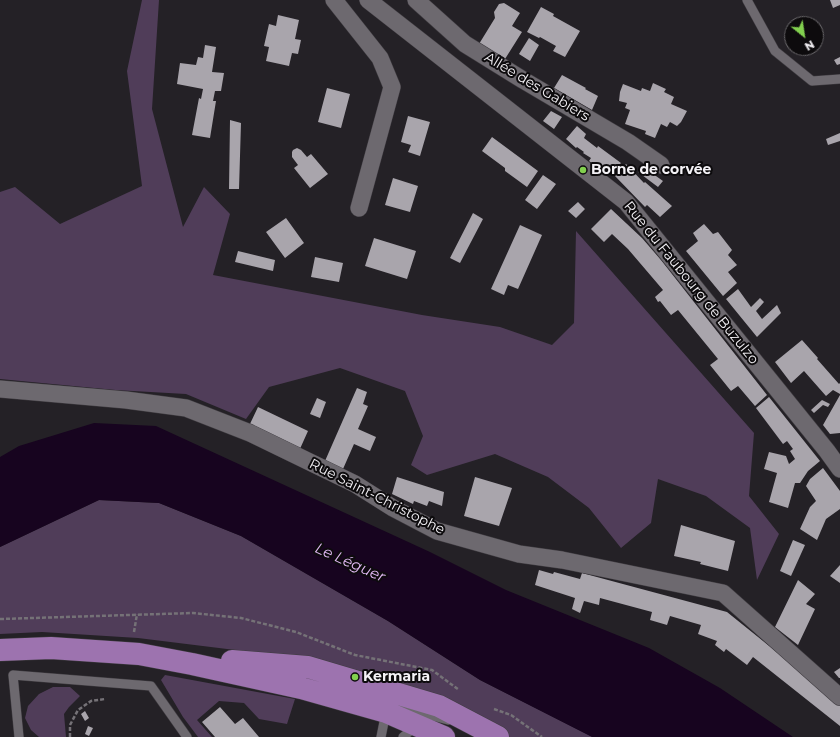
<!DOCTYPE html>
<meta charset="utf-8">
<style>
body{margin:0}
#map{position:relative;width:840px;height:737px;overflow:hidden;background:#242126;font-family:Montserrat,sans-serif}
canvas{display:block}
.north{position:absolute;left:784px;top:16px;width:40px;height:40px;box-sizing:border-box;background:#0d0b0d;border:1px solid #69676a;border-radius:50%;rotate:150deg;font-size:11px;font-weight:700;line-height:16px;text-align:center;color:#f4f2f6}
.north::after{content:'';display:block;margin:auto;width:14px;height:18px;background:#82d04f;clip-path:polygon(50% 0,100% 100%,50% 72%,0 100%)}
</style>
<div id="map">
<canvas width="840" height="737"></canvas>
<div class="north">N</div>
</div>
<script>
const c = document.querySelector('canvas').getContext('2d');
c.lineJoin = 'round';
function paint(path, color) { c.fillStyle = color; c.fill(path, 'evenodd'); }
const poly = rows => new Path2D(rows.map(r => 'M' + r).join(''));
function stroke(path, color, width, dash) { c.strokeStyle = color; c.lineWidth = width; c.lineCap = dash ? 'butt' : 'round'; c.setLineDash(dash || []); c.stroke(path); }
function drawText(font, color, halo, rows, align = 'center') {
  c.font = font + ' Montserrat,sans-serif'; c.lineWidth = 4; c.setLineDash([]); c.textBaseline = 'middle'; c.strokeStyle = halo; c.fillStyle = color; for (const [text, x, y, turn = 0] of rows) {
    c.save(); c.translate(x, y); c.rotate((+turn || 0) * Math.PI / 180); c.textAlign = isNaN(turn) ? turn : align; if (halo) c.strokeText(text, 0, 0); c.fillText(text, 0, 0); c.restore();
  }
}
const green = poly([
 [142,0,159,0,152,109,183,227,204,187,230,214,213,275,422,315,500,327,552,345,574,323,576,231,754,433,749,496,779,534,757,580,750,528,706,496,658,479,651,523,621,548,589,508,548,477,495,454,427,475,411,465,423,436,405,391,340,368,269,387,246,419,186,394,115,390,0,379,0,192,15,187,60,224,142,186,127,71],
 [99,500,159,503,241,536,388,621,480,680,593,737,507,737,316,660,138,638,42,632,0,634,0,547],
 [165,675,295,699,287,724,259,719,244,703,219,701,197,720,212,737,198,737,183,717,161,680],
 [53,687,70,687,80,696,69,707,64,714,66,737,39,737,31,730,25,718,28,706,39,694]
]);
const water = poly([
 [94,423,156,426,430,552,506,590,649,648,720,688,793,737,592,737,480,680,388,621,241,536,159,503,99,500,0,547,0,457,19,446]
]);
const building = poly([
 [830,0,840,0,840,5,833,8],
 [504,3,520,13,512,26,522,32,505,59,479,44,495,18,494,12,499,4],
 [541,7,554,14,553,16,580,31,565,57,553,51,556,46,540,37,539,38,527,32],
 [278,15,299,20,295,39,301,40,298,54,292,53,289,66,266,61,269,47,264,46,269,24,276,26],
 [529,38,539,45,530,61,519,54],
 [205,45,216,47,212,72,224,73,221,91,215,91,213,101,216,101,210,138,192,135,199,98,201,99,203,89,177,84,180,63,196,65,198,57,203,58],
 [840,57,840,64,837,65,834,60],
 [562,75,586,88,585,89,598,96,592,110,554,88],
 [653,83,666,89,664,92,674,97,671,104,687,111,681,122,677,126,670,122,667,127,661,124,655,138,645,134,646,131,625,124,630,110,625,108,627,103,619,101,620,92,623,84,641,91,642,88,650,91],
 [327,88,350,94,341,128,318,122],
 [551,111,562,117,554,129,543,121],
 [408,116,430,122,420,156,408,152,411,145,401,142],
 [230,120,241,123,239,189,229,189],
 [577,126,586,134,584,138,597,148,598,146,621,163,612,173,606,169,605,171,600,169,589,161,591,158,583,153,584,152,577,147,576,148,566,139],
 [840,133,840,141,828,145,826,139],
 [492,137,538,171,527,187,505,171,505,168,482,151],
 [297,148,301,150,307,157,311,154,328,174,310,188,294,168,298,165,292,157,292,152,293,150],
 [626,164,644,183,645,182,672,206,660,217,647,205,645,207,615,176],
 [642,166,663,181,658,187,638,172],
 [543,175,556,184,537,209,525,200],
 [393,178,418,186,410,212,385,205],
 [578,202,585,209,576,218,568,211],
 [611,209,642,238,661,260,767,395,755,406,738,386,731,391,710,365,718,359,678,310,671,315,660,301,658,302,655,297,663,290,628,249,612,234,604,242,591,229],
 [473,213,483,219,460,263,450,258],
 [286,218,304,243,285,258,266,232],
 [704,224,713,234,718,232,732,250,728,255,737,265,728,272,737,283,723,296,686,251,698,241,693,233],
 [520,225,542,235,518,289,508,285,504,295,491,289],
 [374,238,416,251,407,279,365,266],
 [238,251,275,260,273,271,235,262],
 [315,257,343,263,339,282,311,277],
 [738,289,751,307,760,298,764,302,756,311,762,319,777,305,781,313,757,337,726,299],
 [802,340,818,358,817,359,839,384,840,383,840,394,833,390,826,396,804,371,791,383,775,362],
 [357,388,367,392,363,404,368,406,358,429,376,437,370,451,354,444,343,469,325,461],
 [840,395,840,433,830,434,823,425],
 [769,397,820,461,808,471,800,483,795,483,788,508,769,502,777,473,764,469,769,452,786,456,789,464,795,459,790,451,793,449,787,441,783,444,756,408],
 [317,398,326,402,320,418,310,414],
 [822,400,830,404,828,407,823,405,814,413,811,410],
 [258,407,308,431,299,451,249,426],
 [823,468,840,491,840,509,826,519,817,540,800,529,810,507,816,501,806,486,810,479],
 [397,477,444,492,442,506,429,501,427,506,414,501,413,504,392,494],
 [475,477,512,488,499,526,464,516],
 [681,525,735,541,728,571,700,564,701,562,674,556],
 [793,540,805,545,791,576,780,571],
 [840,565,840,583,830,576],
 [539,570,553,574,554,572,580,579,582,573,727,612,840,703,840,726,753,657,747,665,726,649,724,652,715,645,717,641,698,634,701,625,670,616,667,625,650,620,652,612,600,598,599,605,584,601,580,613,572,609,575,598,535,585],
 [798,580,815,594,806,604,815,609,798,645,775,627],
 [840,668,840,678,839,678,834,672],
 [220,707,235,724,243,718,259,737,215,737,202,722],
 [85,711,89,718,85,721,81,714],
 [88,726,93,728,89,736,85,734]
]);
const path = poly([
 [0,619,193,613,241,618,296,632,355,655,432,670,459,690],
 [134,632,137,614],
 [494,709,511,715,542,737],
 [70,737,70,725,78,710,91,701,105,699]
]);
const lane = poly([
 [747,0,775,51,812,81,840,79],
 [19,737,13,675,151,686,187,737],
 [381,737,386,712,395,706,448,720],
 [403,737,416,726]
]);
const street = poly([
 [334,0,380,58,392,87,359,208],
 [368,0,626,202,827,451,840,469],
 [416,0,465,44,523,80,628,142,661,165],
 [0,389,126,400,186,408,250,433,355,484,393,508,437,531,519,554,562,560,723,593,840,697]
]);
const primary = poly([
 [0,650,51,648,139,654,192,664,301,688,386,712,444,737],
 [232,661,308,667,439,706,498,737]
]);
const markers = [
 [583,170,4,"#82d04f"],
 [355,677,4,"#82d04f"]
];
const streetNames = [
 ["Allée des Gabiers",537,87,31],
 ["Rue du Faubourg de Buzulzo",691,283,51],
 ["Rue Saint-Christophe",377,497,27]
];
const poiNames = [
 ["Borne de corvée",591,170],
 ["Kermaria",363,677]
];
const waterNames = [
 ["Le Léguer",350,563,24]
];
paint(green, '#503d59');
paint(water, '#17041f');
paint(building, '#a9a5ac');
stroke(lane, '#403d42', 10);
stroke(street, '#403d42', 18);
stroke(primary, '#403d42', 23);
stroke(path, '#757277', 2.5, [4, 2]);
stroke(lane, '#6d696f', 9);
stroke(street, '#6d696f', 17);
stroke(primary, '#9d73af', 22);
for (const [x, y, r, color] of markers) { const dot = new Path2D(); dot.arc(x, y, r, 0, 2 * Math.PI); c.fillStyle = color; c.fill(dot); stroke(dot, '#0d0b0d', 1.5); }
drawText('14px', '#f4f2f6', '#0d0b0d', streetNames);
drawText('bold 14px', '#f4f2f6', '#0d0b0d', poiNames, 'left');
drawText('italic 15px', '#e1b9f4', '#0d0b0d', waterNames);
</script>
